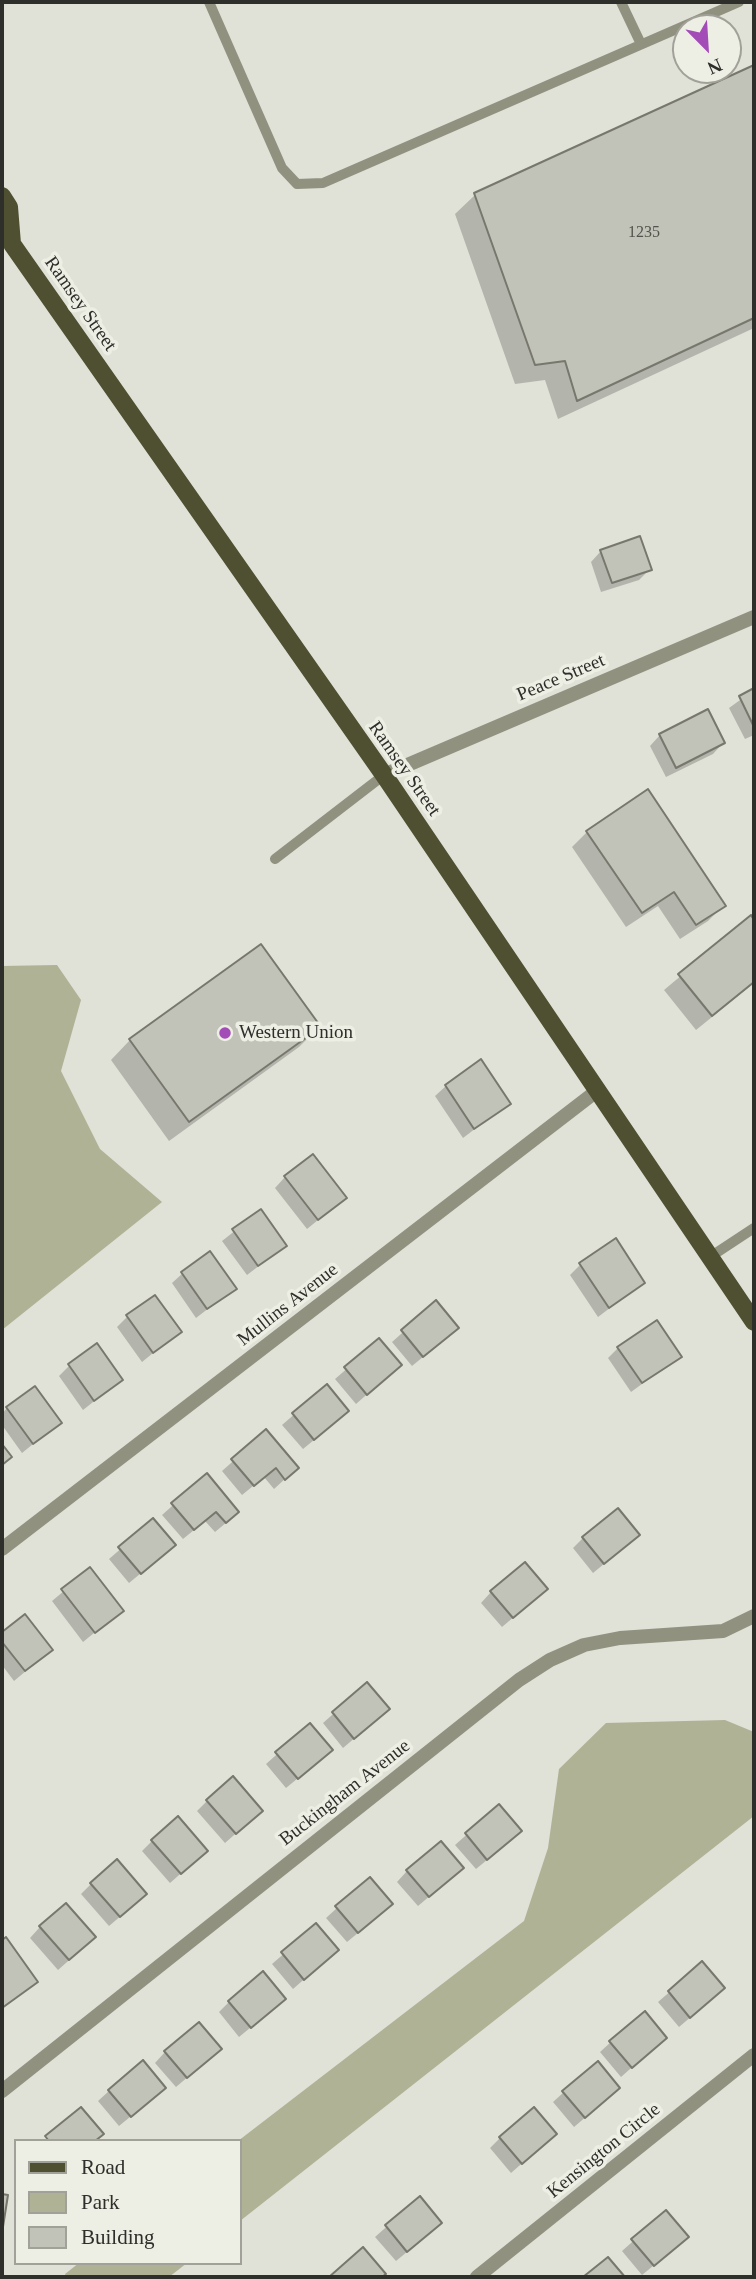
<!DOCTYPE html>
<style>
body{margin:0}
#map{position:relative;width:756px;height:2279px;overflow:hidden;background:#e0e1d7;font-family:"Times New Roman",serif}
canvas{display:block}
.frame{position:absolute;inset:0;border:4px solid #2e2e2a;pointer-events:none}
.legend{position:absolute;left:14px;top:2139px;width:228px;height:126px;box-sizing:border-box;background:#edeee4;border:2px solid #a1a19a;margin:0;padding:9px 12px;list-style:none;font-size:21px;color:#2e2e2a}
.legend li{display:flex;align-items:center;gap:14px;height:35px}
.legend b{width:35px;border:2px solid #a1a19a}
.north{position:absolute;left:672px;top:14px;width:70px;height:70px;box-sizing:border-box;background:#edeee4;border:2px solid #a1a19a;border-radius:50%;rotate:156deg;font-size:19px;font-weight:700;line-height:28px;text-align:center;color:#2e2e2a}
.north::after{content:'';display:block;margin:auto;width:24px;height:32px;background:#a34bb7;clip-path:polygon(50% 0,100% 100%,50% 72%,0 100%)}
</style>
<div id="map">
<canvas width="756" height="2279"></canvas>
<div class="frame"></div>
<ul class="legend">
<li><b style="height:9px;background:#4f5031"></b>Road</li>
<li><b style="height:19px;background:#b0b295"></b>Park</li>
<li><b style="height:19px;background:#c1c2b8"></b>Building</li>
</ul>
<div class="north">N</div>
</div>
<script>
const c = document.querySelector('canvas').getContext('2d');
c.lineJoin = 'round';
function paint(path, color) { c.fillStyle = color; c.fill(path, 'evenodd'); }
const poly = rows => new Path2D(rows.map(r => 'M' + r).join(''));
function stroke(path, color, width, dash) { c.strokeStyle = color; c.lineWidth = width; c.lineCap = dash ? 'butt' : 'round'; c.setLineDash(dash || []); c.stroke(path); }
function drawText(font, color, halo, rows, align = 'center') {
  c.font = font + ' "Times New Roman",serif'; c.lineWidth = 7; c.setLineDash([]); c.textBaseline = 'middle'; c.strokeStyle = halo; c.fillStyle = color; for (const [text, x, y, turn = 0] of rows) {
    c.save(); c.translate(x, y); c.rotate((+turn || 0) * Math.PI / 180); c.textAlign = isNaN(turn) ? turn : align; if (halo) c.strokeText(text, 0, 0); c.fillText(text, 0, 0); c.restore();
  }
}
const green = poly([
 [57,965,81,1000,61,1071,100,1149,162,1202,2,1330,2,966],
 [725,1720,754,1732,754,1816,240,2221,238,2141,524,1921,548,1848,559,1769,606,1723],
 [79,2263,187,2263,169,2277,66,2277,65,2274]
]);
const shadow = poly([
 [754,67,754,328,558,419,545,380,515,384,455,214,475,195],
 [601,551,650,569,639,580,601,592,591,562],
 [754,690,754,735,745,739,729,708],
 [660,735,723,743,713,754,666,777,650,746],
 [587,832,724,905,708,921,680,939,658,906,626,927,572,847],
 [750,918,754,922,754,983,696,1030,664,990],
 [319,1027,299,1047,169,1141,111,1060,130,1040],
 [446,1086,509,1103,463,1138,435,1096],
 [285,1177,345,1198,307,1229,275,1188],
 [260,1211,285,1246,247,1275,222,1241],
 [580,1265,643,1283,598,1317,570,1275],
 [183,1273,235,1288,196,1318,172,1283],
 [436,1303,446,1338,412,1366,392,1342],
 [127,1317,179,1332,142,1362,117,1327],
 [379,1341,389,1375,356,1404,335,1379],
 [618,1348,679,1357,631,1392,608,1358],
 [69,1366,121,1380,83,1410,59,1376],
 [327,1386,337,1421,303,1449,282,1425],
 [7,1408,59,1423,22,1453,2,1425,2,1414],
 [266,1432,286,1478,274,1489,264,1477,242,1495,222,1471],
 [206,1476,227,1522,215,1532,205,1521,183,1539,162,1515],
 [153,1521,163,1555,129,1583,109,1559],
 [583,1538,627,1545,593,1573,573,1548],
 [89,1570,121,1611,83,1642,52,1601],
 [491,1592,535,1599,502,1627,481,1603],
 [25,1616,51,1650,14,1681,2,1665,2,1634],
 [367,1684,377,1719,343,1748,323,1723],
 [310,1725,320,1760,286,1788,266,1764],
 [207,1801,250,1821,225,1843,197,1811],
 [499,1806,510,1841,476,1869,455,1845],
 [152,1841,195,1861,170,1883,142,1851],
 [407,1871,451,1878,418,1906,397,1882],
 [91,1884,135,1904,109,1926,81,1894],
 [337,1908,381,1914,347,1942,326,1918],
 [316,1926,326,1960,293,1989,272,1964],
 [40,1927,84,1947,58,1970,30,1938],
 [6,1939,36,1981,2,2009,2,1942],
 [702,1964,713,1998,679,2027,658,2002],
 [229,2002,273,2009,239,2037,219,2012],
 [665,2038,621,2077,600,2052,611,2042],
 [165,2052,209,2059,176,2087,155,2063],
 [109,2091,153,2098,119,2126,98,2101],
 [564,2092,608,2098,574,2127,553,2102],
 [500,2138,544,2144,511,2173,490,2148],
 [419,2198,430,2233,396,2261,375,2237],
 [666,2212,676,2247,642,2275,622,2251]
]);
const building = poly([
 [754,65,754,318,577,401,565,361,535,365,474,193,754,65],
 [640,536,652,570,612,583,600,550,640,536],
 [754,688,754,727,739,696,754,688],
 [708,709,725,743,676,768,659,734,708,709],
 [648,789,726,906,696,925,674,892,642,913,586,831,648,789],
 [751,915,754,920,754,982,712,1016,678,974,751,915],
 [261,944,321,1027,189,1122,129,1039,261,944],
 [481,1059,511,1104,474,1129,445,1085,481,1059],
 [313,1154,347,1198,318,1220,284,1176,313,1154],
 [261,1209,287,1246,258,1266,232,1229,261,1209],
 [616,1238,645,1283,609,1308,579,1263,616,1238],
 [210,1251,237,1289,207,1309,181,1272,210,1251],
 [155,1295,182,1332,153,1353,126,1315,155,1295],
 [436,1300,459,1328,423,1357,401,1330,436,1300],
 [657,1320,682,1357,642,1383,617,1347,657,1320],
 [379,1338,402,1365,367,1395,344,1367,379,1338],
 [97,1343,123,1380,94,1401,68,1364,97,1343],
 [327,1384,349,1411,314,1440,292,1413,327,1384],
 [35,1386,62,1423,33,1444,6,1407,35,1386],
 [266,1429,299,1468,285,1480,276,1468,254,1486,231,1459,266,1429],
 [2,1444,12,1457,2,1465,2,1444],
 [207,1473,239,1512,226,1523,216,1512,194,1530,171,1503,207,1473],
 [618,1508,640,1535,604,1564,582,1537,618,1508],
 [153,1518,176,1545,141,1574,118,1547,153,1518],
 [525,1562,548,1589,513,1618,490,1591,525,1562],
 [90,1567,124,1611,95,1633,61,1589,90,1567],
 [25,1614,53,1650,25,1671,2,1642,2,1632,25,1614],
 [367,1682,390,1709,354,1739,332,1712,367,1682],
 [310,1723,333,1750,298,1779,275,1752,310,1723],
 [233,1776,263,1811,236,1834,206,1800,233,1776],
 [499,1804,522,1831,487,1860,465,1833,499,1804],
 [178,1816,208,1851,181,1874,151,1840,178,1816],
 [441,1841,464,1868,429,1897,406,1870,441,1841],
 [117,1859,147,1894,120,1917,90,1883,117,1859],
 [370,1877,393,1904,358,1933,335,1906,370,1877],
 [66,1903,96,1937,69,1960,39,1926,66,1903],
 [316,1923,339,1950,304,1980,281,1952,316,1923],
 [6,1937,38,1982,2,2008,2,1940,6,1937],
 [702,1961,725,1988,690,2018,668,1991,702,1961],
 [263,1971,286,1999,251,2028,228,2001,263,1971],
 [645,2011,667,2038,632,2068,609,2041,645,2011],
 [199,2022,222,2049,187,2078,164,2051,199,2022],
 [143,2060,166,2088,131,2117,108,2090,143,2060],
 [598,2061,620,2088,585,2118,562,2091,598,2061],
 [81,2107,104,2134,95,2141,49,2141,45,2136,81,2107],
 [534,2107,557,2134,522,2164,499,2137,534,2107],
 [2,2194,8,2195,2,2233,2,2194],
 [420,2196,442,2223,407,2252,385,2225,420,2196],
 [666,2210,689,2237,654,2266,631,2239,666,2210],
 [363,2247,386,2274,382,2277,329,2277,363,2247],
 [608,2257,625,2277,583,2277,608,2257]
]);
const lane = poly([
 [209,2,282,168,297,184,323,183,739,2],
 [621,2,641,44],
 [275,859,384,775],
 [710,1257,754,1228]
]);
const street = poly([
 [384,775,754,617],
 [2,1549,598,1090],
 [2,2091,519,1680,550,1660,584,1645,620,1638,723,1631,754,1616],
 [477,2277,754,2055]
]);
const primary = poly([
 [2,196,9,207,12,244,384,775,754,1322]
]);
const markers = [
 [225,1033,7,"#a34bb7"]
];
const numberNames = [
 ["1235",644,233]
];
const streetNames = [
 ["Ramsey Street",80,304,55],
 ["Peace Street",561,678,-23],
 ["Ramsey Street",404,769,55],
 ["Mullins Avenue",288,1305,-38],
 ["Buckingham Avenue",345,1793,-38],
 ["Kensington Circle",604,2151,-39]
];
const poiNames = [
 ["Western Union",239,1033]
];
paint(green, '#b0b295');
paint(shadow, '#0003');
paint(building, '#c1c2b8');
stroke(building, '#77776e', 2);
stroke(lane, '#90917f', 10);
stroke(street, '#90917f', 14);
stroke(primary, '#4f5031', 18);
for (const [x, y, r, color] of markers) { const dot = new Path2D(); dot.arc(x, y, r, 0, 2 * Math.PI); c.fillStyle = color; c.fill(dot); stroke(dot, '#edeee4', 2.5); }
drawText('16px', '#53534e', null, numberNames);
drawText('19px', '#2e2e2a', '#edeee4', streetNames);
drawText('19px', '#2e2e2a', '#edeee4', poiNames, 'left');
</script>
